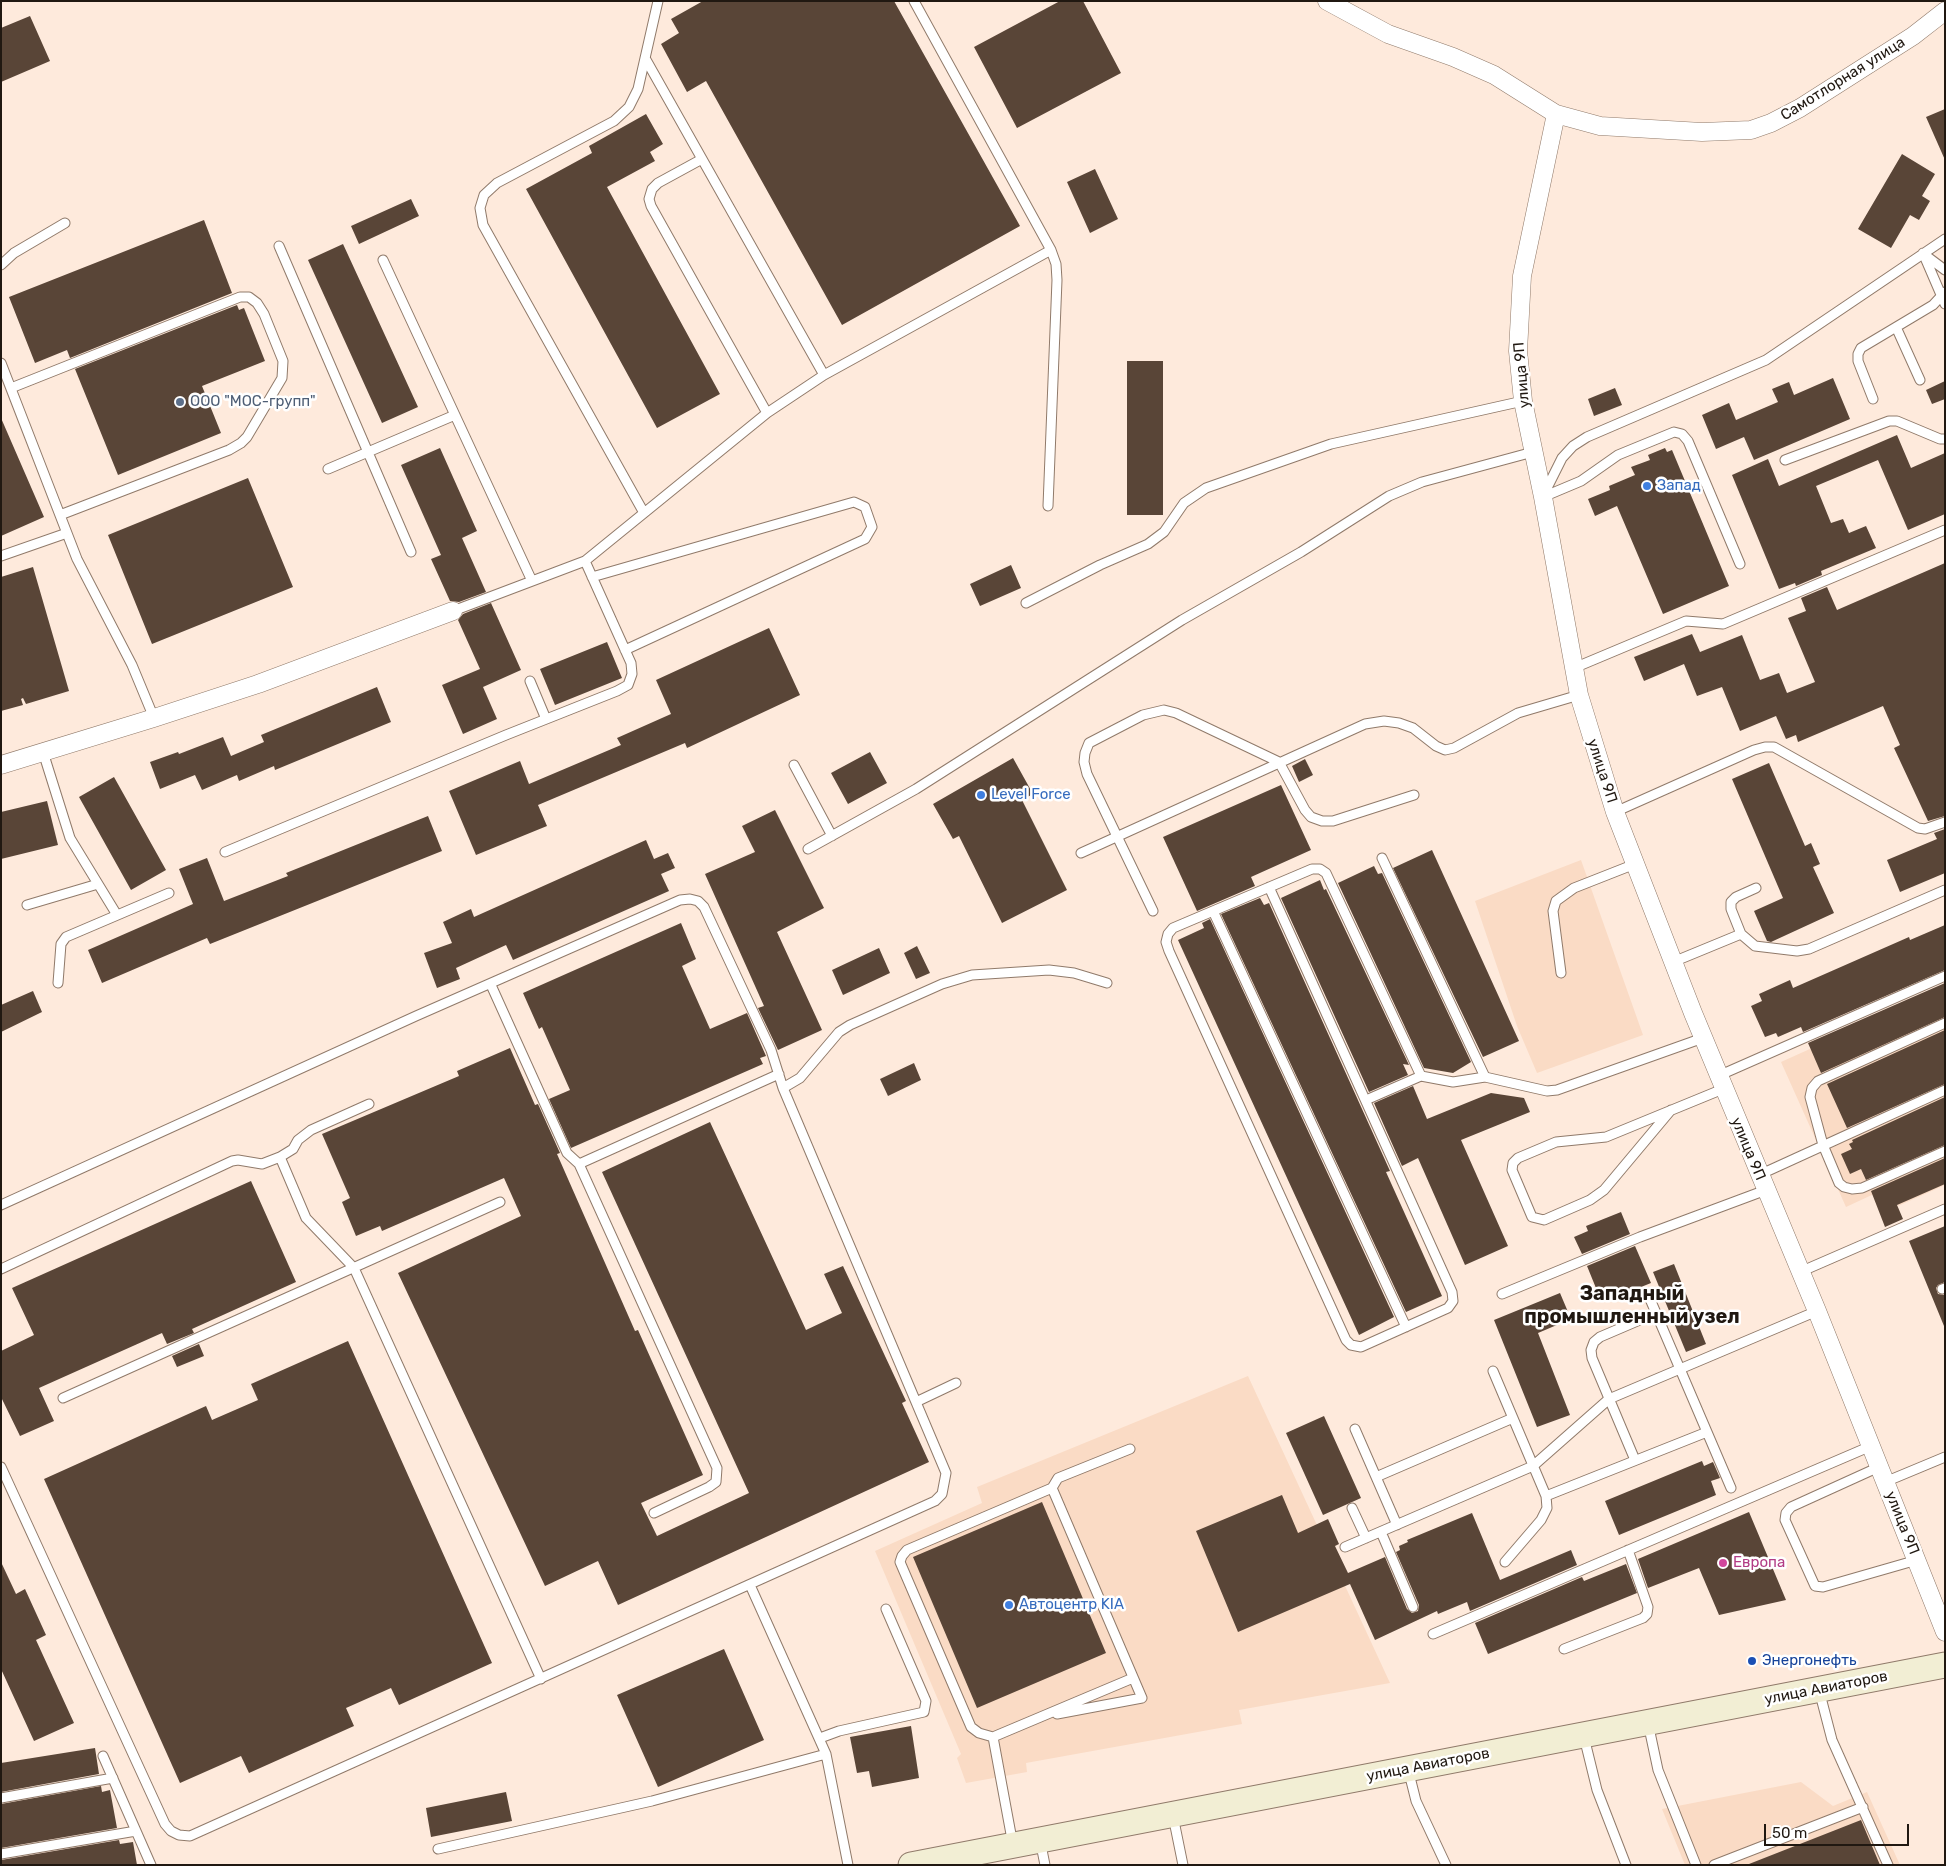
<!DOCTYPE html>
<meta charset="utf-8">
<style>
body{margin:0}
#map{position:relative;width:1946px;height:1866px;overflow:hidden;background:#feeadc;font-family:Rubik,sans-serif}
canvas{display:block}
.frame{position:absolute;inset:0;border:2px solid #201811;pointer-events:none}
.scale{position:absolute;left:1764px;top:1824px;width:145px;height:22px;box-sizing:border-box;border:2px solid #201811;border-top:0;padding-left:6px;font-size:15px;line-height:18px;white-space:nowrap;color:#201811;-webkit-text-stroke:4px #fff;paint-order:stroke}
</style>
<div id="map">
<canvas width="1946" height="1866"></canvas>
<div class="frame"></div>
<div class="scale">50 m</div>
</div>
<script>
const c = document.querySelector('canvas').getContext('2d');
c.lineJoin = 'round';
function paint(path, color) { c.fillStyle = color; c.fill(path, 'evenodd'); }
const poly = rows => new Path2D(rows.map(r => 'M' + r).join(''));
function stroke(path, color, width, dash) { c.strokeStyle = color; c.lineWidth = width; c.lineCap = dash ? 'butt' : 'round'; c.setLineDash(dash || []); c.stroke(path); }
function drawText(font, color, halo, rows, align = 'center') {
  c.font = font + ' Rubik,sans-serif'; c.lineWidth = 5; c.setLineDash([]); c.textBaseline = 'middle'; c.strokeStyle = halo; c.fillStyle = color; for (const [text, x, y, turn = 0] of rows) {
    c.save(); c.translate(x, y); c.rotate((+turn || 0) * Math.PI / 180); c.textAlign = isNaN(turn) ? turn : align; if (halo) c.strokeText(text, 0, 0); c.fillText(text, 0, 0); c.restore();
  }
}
const built = poly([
 [1581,860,1643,1035,1537,1073,1517,1026,1475,901],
 [1945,988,1945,1185,1898,1206,1889,1187,1846,1207,1781,1062],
 [1248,1376,1390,1683,1239,1710,1242,1724,1026,1763,1027,1772,966,1783,957,1758,961,1754,875,1551,982,1503,977,1487],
 [1801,1782,1833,1806,1867,1792,1900,1865,1685,1865,1662,1809]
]);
const building = poly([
 [703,1,894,1,1020,226,842,325,706,81,687,92,661,44,679,33,671,19],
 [1060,1,1083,1,1121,73,1017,128,974,47],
 [30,16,50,61,1,82,1,28],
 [1945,109,1945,160,1926,117],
 [646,114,663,144,650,152,655,161,607,187,720,394,657,428,526,189,592,153,589,146],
 [1902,154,1935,174,1922,196,1930,201,1919,220,1910,215,1891,248,1858,229],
 [1095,169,1118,219,1090,233,1067,182],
 [411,199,419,216,359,244,351,226],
 [204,220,232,293,70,358,67,350,35,363,9,297],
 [343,244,418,407,382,423,308,260],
 [237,305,239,310,244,308,265,361,202,386,221,433,118,475,75,369],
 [1127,361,1163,361,1163,515,1127,515],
 [1833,378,1850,419,1754,460,1744,437,1716,449,1702,415,1729,403,1736,420,1778,402,1772,389,1789,382,1794,395],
 [1945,381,1945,399,1932,404,1926,390],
 [1615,388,1622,405,1594,416,1588,399],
 [1,418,44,517,1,536],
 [1897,435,1911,468,1945,453,1945,514,1908,530,1878,460,1816,486,1831,523,1843,519,1849,533,1866,526,1876,548,1821,571,1822,575,1796,586,1795,583,1779,589,1732,475,1768,459,1779,486],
 [440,448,477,531,462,538,486,592,459,602,450,601,431,559,441,555,401,465],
 [1665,448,1667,452,1672,450,1729,586,1663,614,1617,506,1595,516,1588,499,1610,490,1609,486,1635,475,1631,467,1650,460,1648,455],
 [248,478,293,587,152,644,108,535],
 [1945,563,1945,816,1928,821,1894,748,1900,745,1883,706,1798,742,1796,735,1786,739,1776,716,1740,731,1722,687,1697,696,1684,664,1644,681,1634,657,1692,634,1700,652,1742,635,1760,680,1779,673,1787,693,1815,682,1788,618,1806,611,1801,598,1827,587,1837,610],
 [1011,565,1021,588,980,606,970,584],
 [33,567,69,691,26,704,23,698,21,699,23,705,1,711,1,577],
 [491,603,521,670,483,687,497,719,463,734,442,685,480,669,458,620,463,614],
 [769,628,800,695,687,748,685,743,538,805,547,826,476,855,449,791,520,761,529,784,621,745,617,738,671,714,656,680],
 [607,642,622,678,555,705,540,669],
 [377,687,391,722,275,770,274,766,239,781,237,775,202,790,195,775,160,789,150,762,178,752,179,754,223,737,231,756,264,742,261,735],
 [870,752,887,783,848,804,831,773],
 [1013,758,1033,794,1022,800,1067,890,1002,923,959,836,953,839,933,804],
 [1305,759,1313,775,1299,782,1292,766],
 [1769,763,1805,846,1811,843,1820,864,1813,867,1834,913,1771,942,1767,941,1754,911,1783,898,1732,779],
 [114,777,166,870,131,890,79,797],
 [1281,785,1311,850,1251,877,1255,886,1197,911,1163,837],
 [47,801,58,845,1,859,1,812],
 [775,810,824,908,777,932,822,1030,778,1050,758,1008,764,1006,705,874,755,852,742,826],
 [428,816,442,851,210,944,207,938,102,983,88,950,193,904,179,869,207,858,224,901,288,876,286,873],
 [1945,829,1945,873,1900,892,1887,860,1937,839,1934,833],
 [646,840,654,859,668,853,675,868,661,874,669,891,513,960,506,945,456,968,460,979,437,988,424,953,452,943,443,922,471,909,474,917],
 [1432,850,1519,1041,1483,1057,1393,868],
 [1374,866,1378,874,1382,873,1471,1062,1453,1073,1424,1068,1338,883],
 [1320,880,1324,890,1326,889,1409,1065,1403,1064,1408,1075,1369,1092,1281,898],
 [1260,898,1264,905,1269,903,1390,1171,1386,1172,1442,1296,1406,1312,1221,914],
 [1210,919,1394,1317,1359,1335,1178,940,1204,928,1202,923],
 [681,923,696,959,682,966,710,1029,747,1013,766,1056,760,1058,763,1064,571,1148,549,1099,570,1090,542,1027,539,1029,523,993],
 [1945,925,1945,970,1803,1032,1801,1027,1778,1037,1776,1033,1765,1037,1751,1006,1762,1001,1759,994,1790,980,1793,988,1909,937,1910,940],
 [917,946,930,973,916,979,904,953],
 [879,948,890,973,843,995,832,970],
 [1945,983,1945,1017,1821,1073,1808,1043],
 [33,991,42,1012,1,1032,1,1005],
 [1945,1030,1945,1084,1847,1128,1827,1084],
 [510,1048,535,1105,538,1104,560,1153,557,1154,635,1331,638,1330,703,1475,641,1503,657,1536,749,1493,602,1172,710,1122,806,1330,842,1313,824,1274,843,1266,906,1401,902,1403,929,1462,618,1605,598,1561,545,1586,398,1273,521,1216,504,1178,382,1231,380,1226,356,1236,342,1202,350,1198,322,1134,459,1076,457,1071],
 [914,1063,921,1080,888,1096,880,1079],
 [1413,1086,1427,1119,1491,1093,1524,1098,1530,1112,1461,1140,1508,1246,1465,1265,1418,1158,1402,1166,1374,1103],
 [1945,1097,1945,1145,1866,1180,1861,1169,1850,1174,1841,1154,1852,1149,1849,1144,1853,1142,1852,1140],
 [1945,1158,1945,1184,1897,1205,1903,1219,1885,1227,1871,1191],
 [251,1181,296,1282,192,1329,194,1333,167,1344,162,1333,39,1388,54,1421,20,1436,1,1397,1,1351,34,1335,12,1288],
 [1621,1212,1630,1234,1582,1254,1574,1237,1588,1231,1586,1226],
 [1945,1226,1945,1282,1938,1285,1936,1288,1938,1294,1945,1295,1944,1326,1909,1241],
 [1635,1246,1651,1283,1616,1297,1612,1287,1598,1293,1587,1266],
 [1674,1264,1706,1344,1686,1352,1653,1272],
 [1560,1293,1571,1319,1538,1333,1570,1415,1537,1427,1494,1320],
 [348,1341,492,1663,399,1705,391,1688,346,1708,354,1726,249,1773,241,1756,180,1783,44,1479,206,1406,212,1420,258,1400,251,1384],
 [199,1344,204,1356,177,1367,172,1356],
 [1324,1416,1361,1498,1323,1515,1286,1433],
 [1702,1461,1704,1466,1713,1462,1720,1478,1711,1481,1716,1495,1619,1535,1605,1501],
 [1282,1495,1298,1533,1328,1519,1339,1544,1335,1546,1348,1573,1385,1557,1407,1609,1412,1613,1418,1611,1419,1605,1396,1552,1400,1550,1399,1546,1408,1542,1407,1540,1472,1513,1500,1580,1571,1550,1577,1565,1470,1611,1467,1602,1438,1614,1437,1611,1375,1640,1350,1584,1238,1632,1196,1531],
 [1042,1502,1106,1653,977,1708,913,1557],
 [1749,1512,1786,1600,1719,1615,1699,1568,1648,1588,1638,1559],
 [1,1562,16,1594,25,1589,46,1635,36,1640,74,1723,34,1741,1,1669],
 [1626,1564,1637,1593,1488,1654,1475,1623,1582,1577,1584,1581],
 [724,1649,764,1740,658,1787,617,1695],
 [911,1726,919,1778,872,1787,869,1771,857,1773,850,1737],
 [95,1748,99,1774,1,1792,1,1763],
 [101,1786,102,1792,110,1790,117,1828,1,1848,1,1804],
 [506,1792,512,1821,431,1837,426,1808],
 [1861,1820,1880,1865,1749,1865,1749,1864],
 [119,1840,120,1844,133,1842,137,1865,1,1865,1,1860]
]);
const service = poly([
 [645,58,824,375],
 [702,159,658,183,652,189,649,199,651,206,767,413],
 [279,246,411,552],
 [1923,253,1945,304],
 [1925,255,1945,270],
 [383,260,532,581],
 [1,265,14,253,65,223],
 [1896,327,1920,380],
 [1,363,77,559,132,665,154,718],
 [11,388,240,297,249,297,257,303,264,314,283,361,282,378,247,437,241,443,229,450,60,515],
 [1873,399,1858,361,1858,354,1861,348,1933,305,1945,292],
 [1785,460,1889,421,1897,421,1940,439,1945,439],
 [328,469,455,415],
 [1545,492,1562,458,1573,446,1587,437,1766,360,1945,239],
 [1543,497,1581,481,1618,455,1674,432,1682,434,1688,441,1740,564],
 [1048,506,1057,280,1056,264,1051,250],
 [644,513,483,225,480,208,484,195,497,183,614,121,629,107,638,89,658,1],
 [1,556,67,533],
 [585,561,767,413,824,375,1051,250,914,1],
 [592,577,847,504,854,502,865,507,872,527,865,539,625,650],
 [1026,603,1100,565,1148,544,1164,532,1184,503,1206,488,1331,444,1523,401],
 [1574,668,1686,621,1723,624,1945,530],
 [530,681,546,719],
 [43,752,70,838,117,915],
 [794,765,832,836],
 [1615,812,1754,750,1765,747,1774,747,1918,828,1925,829,1945,822],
 [808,849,916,789,1182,620,1301,552,1389,496,1422,482,1533,452],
 [225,852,506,735,617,691,628,685,632,674,631,663,585,561,453,611],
 [1081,853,1365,724,1384,721,1399,723,1413,728,1436,746,1445,750,1454,748,1518,713,1579,695],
 [1382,858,1485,1077,1547,1091,1557,1090,1703,1038],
 [1269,887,1452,1292,1453,1301,1448,1308,1361,1347,1351,1345,1346,1340,1169,951,1166,942,1168,934,1173,928,1312,869,1320,869,1326,873,1421,1076],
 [1756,888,1736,897,1731,902,1731,909,1741,934,1755,946,1797,951,1809,949,1945,890],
 [27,905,98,884],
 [1153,911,1087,774,1084,762,1085,753,1089,743,1143,715,1164,710,1176,713,1279,762,1305,810,1311,817,1322,821,1333,821,1414,795],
 [1213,911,1406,1327],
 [1673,962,1741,934],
 [1561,973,1553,911,1556,901,1574,888,1635,864],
 [58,983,61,944,66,937,169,893],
 [491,985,567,1153,579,1164],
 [1945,1023,1818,1081,1812,1088,1810,1097,1823,1145,1839,1183,1844,1187,1852,1189,1862,1188,1945,1151],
 [1718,1076,1945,976],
 [783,1088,800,1078,839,1032,850,1025,942,984,972,975,1049,970,1074,973,1107,983],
 [1366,1100,1421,1076,1453,1082,1485,1077],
 [369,1104,311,1130,298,1140,293,1149,280,1157,306,1218,354,1268,541,1679],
 [1671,1110,1604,1190,1590,1200,1544,1220,1532,1217,1512,1170,1513,1163,1518,1158,1556,1142,1606,1137,1723,1089],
 [1759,1175,1945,1090],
 [1,1205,416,1016,680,900,690,899,698,901,704,907,771,1050,783,1088,946,1473,942,1494,935,1501,190,1836,179,1835,171,1831,165,1824,1,1467],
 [1,1269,232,1161,238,1160,262,1164,280,1157],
 [1800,1272,1945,1209],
 [1942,1289,1945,1288],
 [1502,1294,1640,1237,1766,1190],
 [1650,1299,1731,1488],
 [1493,1371,1546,1496,1547,1508,1541,1520,1505,1562],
 [63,1398,500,1202],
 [916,1402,956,1383],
 [1355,1429,1397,1525],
 [1130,1449,1058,1478,1052,1488,907,1550,902,1556,900,1562,971,1727,979,1733,993,1737,1133,1678],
 [1635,1460,1592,1358,1591,1350,1594,1342,1600,1337,1656,1313],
 [1879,1467,1791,1507,1786,1513,1785,1520,1815,1586,1823,1587,1917,1560],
 [1376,1477,1513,1418],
 [1885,1482,1945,1457],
 [1052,1488,1142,1698,1057,1714],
 [1546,1496,1707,1432],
 [1352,1508,1366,1538],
 [654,1513,709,1487,716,1482,717,1468,579,1164,779,1074],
 [1381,1532,1413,1607],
 [1345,1547,1533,1466,1609,1399,1817,1311],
 [750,1585,826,1754,848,1865],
 [1433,1634,1871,1446],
 [1564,1649,1643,1618,1647,1614,1648,1607,1628,1550],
 [1819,1690,1832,1740,1888,1865],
 [1648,1723,1658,1770,1696,1865],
 [993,1737,1013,1845],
 [1584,1737,1597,1790,1626,1865],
 [820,1738,839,1731,924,1712,926,1701,886,1609],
 [103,1756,151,1865],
 [1408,1769,1416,1801,1446,1865],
 [1,1798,113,1778],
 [1173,1816,1183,1865],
 [1040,1840,1045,1865],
 [438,1849,652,1801,826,1754],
 [1,1854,136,1831],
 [1714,1865,1863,1807]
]);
const minor = poly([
 [1327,1,1388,34,1453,57,1494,75,1556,114,1600,126,1702,132,1751,130,1771,123,1800,108,1913,36,1945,11],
 [1556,114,1522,276,1518,351,1523,401,1543,497,1579,695,1615,812,1693,1013,1817,1311,1945,1632],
 [1,765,154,718,258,684,453,611]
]);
const secondary = poly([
 [911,1865,1945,1665]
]);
const markers = [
 [180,402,5,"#5c6f8a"],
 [1647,486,5,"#3f7fe0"],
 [981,795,5,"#3f7fe0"],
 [1723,1563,5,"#d1479c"],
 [1009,1605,5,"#3f7fe0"],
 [1752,1661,5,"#1a4fb4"]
];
const streetNames = [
 ["Самотлорная улица",1843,79,-32],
 ["улица 9П",1522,375,-95],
 ["улица 9П",1602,771,72],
 ["улица 9П",1748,1149,67],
 ["улица 9П",1902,1523,68],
 ["улица Авиаторов",1826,1688,-11],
 ["улица Авиаторов",1428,1765,-11]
];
const serviceNames = [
 ["ООО \"МОС-групп\"",190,402]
];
const shopNames = [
 ["Запад",1657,486],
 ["Level Force",991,795],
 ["Автоцентр KIA",1019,1605]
];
const hotelNames = [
 ["Европа",1733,1563]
];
const transitNames = [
 ["Энергонефть",1762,1661]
];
const districtNames = [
 ["Западный",1632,1294],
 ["промышленный узел",1632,1317]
];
paint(built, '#fadbc5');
paint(building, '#594537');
stroke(service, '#907a6a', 11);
stroke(minor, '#907a6a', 19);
stroke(secondary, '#907a6a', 27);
stroke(service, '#fff', 9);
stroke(minor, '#fff', 18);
stroke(secondary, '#f2eed4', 25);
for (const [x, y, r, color] of markers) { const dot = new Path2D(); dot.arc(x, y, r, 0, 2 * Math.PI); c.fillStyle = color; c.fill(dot); stroke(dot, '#fff', 2); }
drawText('15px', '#201811', '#fff', streetNames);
drawText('15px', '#4e5e75', '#fff', serviceNames, 'left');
drawText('15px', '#366cbe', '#fff', shopNames, 'left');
drawText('15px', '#b23c85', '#fff', hotelNames, 'left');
drawText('15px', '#164399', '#fff', transitNames, 'left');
drawText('bold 20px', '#201811', '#fff', districtNames);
</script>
